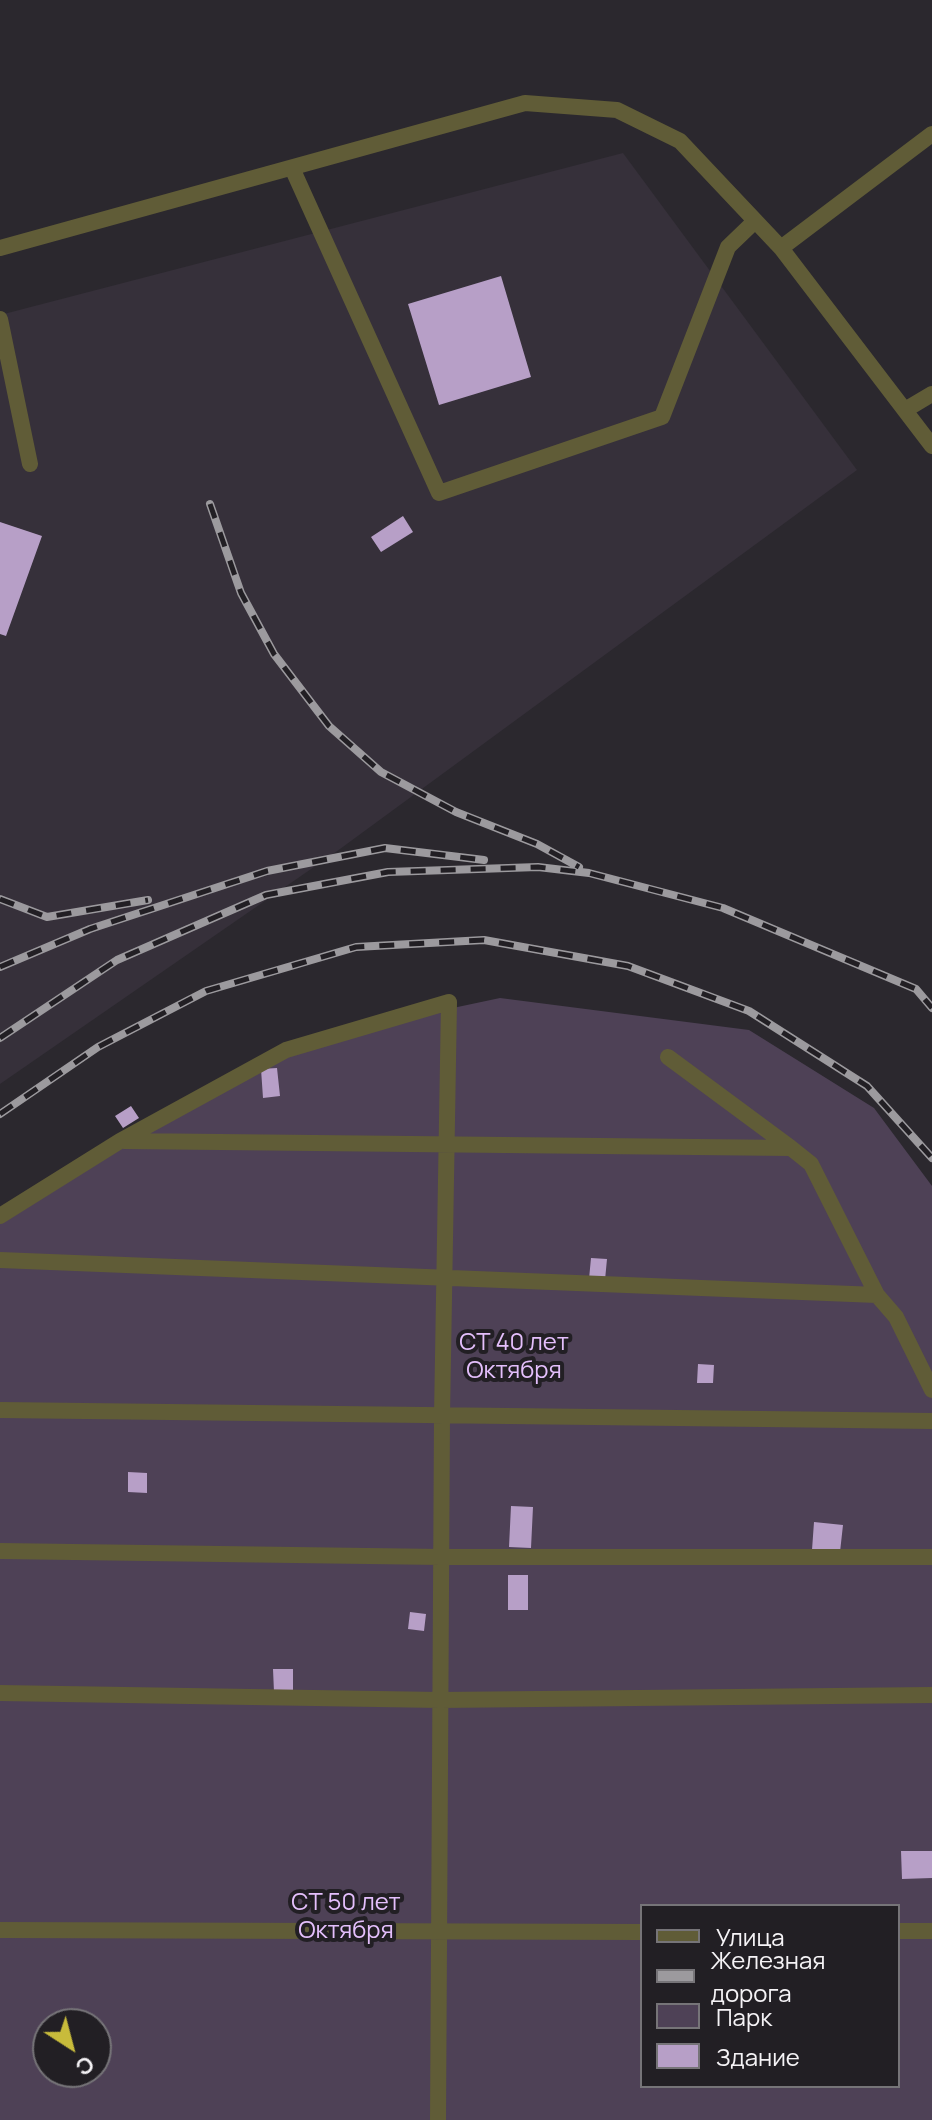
<!DOCTYPE html>
<meta charset="utf-8">
<style>
body{margin:0}
#map{position:relative;width:932px;height:2120px;overflow:hidden;background:#2b282e;font-family:Manrope,sans-serif}
canvas{display:block}
.legend{position:absolute;left:640px;top:1904px;width:260px;height:184px;box-sizing:border-box;background:#221f24;border:2px solid #767478;margin:0;padding:10px 14px;list-style:none;font-size:24px;color:#f5f3f6}
.legend li{display:flex;align-items:center;gap:16px;height:40px}
.legend b{width:40px;border:2px solid #767478}
.north{position:absolute;left:32px;top:2008px;width:80px;height:80px;box-sizing:border-box;background:#221f24;border:2px solid #767478;border-radius:50%;rotate:144deg;font-size:22px;font-weight:700;line-height:32px;text-align:center;color:#f5f3f6}
.north::after{content:'';display:block;margin:auto;width:28px;height:36px;background:#c8bb3b;clip-path:polygon(50% 0,100% 100%,50% 72%,0 100%)}
</style>
<div id="map">
<canvas width="932" height="2120"></canvas>
<ul class="legend">
<li><b style="height:10px;background:#605c37"></b>Улица</li>
<li><b style="height:10px;background:#9c9a9e"></b>Железная дорога</li>
<li><b style="height:22px;background:#4e4156"></b>Парк</li>
<li><b style="height:22px;background:#b79fc7"></b>Здание</li>
</ul>
<div class="north">С</div>
</div>
<script>
const c = document.querySelector('canvas').getContext('2d');
c.lineJoin = 'round';
function paint(path, color) { c.fillStyle = color; c.fill(path, 'evenodd'); }
const poly = rows => new Path2D(rows.map(r => 'M' + r).join(''));
function stroke(path, color, width, dash) { c.strokeStyle = color; c.lineWidth = width; c.lineCap = dash ? 'butt' : 'round'; c.setLineDash(dash || []); c.stroke(path); }
function drawText(font, color, halo, rows, align = 'center') {
  c.font = font + ' Manrope,sans-serif'; c.lineWidth = 8; c.setLineDash([]); c.textBaseline = 'middle'; c.strokeStyle = halo; c.fillStyle = color; for (const [text, x, y, turn = 0] of rows) {
    c.save(); c.translate(x, y); c.rotate((+turn || 0) * Math.PI / 180); c.textAlign = isNaN(turn) ? turn : align; if (halo) c.strokeText(text, 0, 0); c.fillText(text, 0, 0); c.restore();
  }
}
const built = poly([
 [623,153,857,470,340,849,0,1084,0,315]
]);
const green = poly([
 [500,998,749,1030,874,1108,932,1186,932,2120,0,2120,0,1213,288,1043],
 [642,1906,898,1906,898,2086,642,2086],
 [48,2024,96,2024,96,2072,48,2072]
]);
const building = poly([
 [501,276,531,377,439,405,408,304],
 [403,516,413,532,381,552,371,537],
 [0,522,42,536,6,636,0,634],
 [277,1068,280,1096,263,1098,261,1069],
 [131,1106,139,1118,123,1128,115,1116],
 [591,1258,607,1259,605,1280,589,1279],
 [698,1364,714,1365,713,1383,697,1383],
 [128,1472,147,1473,147,1493,128,1492],
 [511,1506,533,1507,531,1548,509,1547],
 [814,1522,843,1525,840,1552,812,1550],
 [508,1575,528,1575,528,1610,508,1610],
 [410,1612,426,1614,424,1631,408,1629],
 [273,1669,293,1669,293,1692,274,1692],
 [901,1851,932,1851,932,1878,902,1879]
]);
const minor = poly([
 [292,168,439,493,662,417,728,247,755,221],
 [0,248,525,103,617,110,680,141,781,248,932,446],
 [781,248,932,134],
 [0,319,30,464],
 [905,410,932,394],
 [668,1057,791,1148],
 [124,1141,791,1148,811,1164,877,1295,896,1317,932,1390],
 [0,1216,120,1141,286,1050,449,1002,442,1416,438,2120],
 [0,1260,877,1295],
 [0,1410,932,1421],
 [0,1551,441,1557,932,1557],
 [0,1693,440,1700,932,1695],
 [0,1930,642,1932],
 [898,1931,932,1931]
]);
const rail = poly([
 [210,504,241,593,274,654,329,726,381,772,456,812,537,844,579,867],
 [0,899,47,917,148,900],
 [0,967,90,929,267,871,385,848,484,860],
 [0,1038,117,960,266,895,388,872,538,867,589,873,723,908,916,989,932,1008],
 [0,1114,98,1047,206,991,356,947,484,940,628,966,749,1011,867,1086,932,1158]
]);
const parkNames = [
 ["СТ 40 лет",514,1343],
 ["Октября",514,1371],
 ["СТ 50 лет",346,1903],
 ["Октября",346,1931]
];
paint(built, '#36303a');
paint(green, '#4e4156');
paint(building, '#b79fc7');
stroke(minor, '#605c37', 16);
stroke(rail, '#9c9a9e', 8);
stroke(rail, '#221f24', 5, [15]);
drawText('24px', '#e4bffc', '#221f24', parkNames);
</script>
